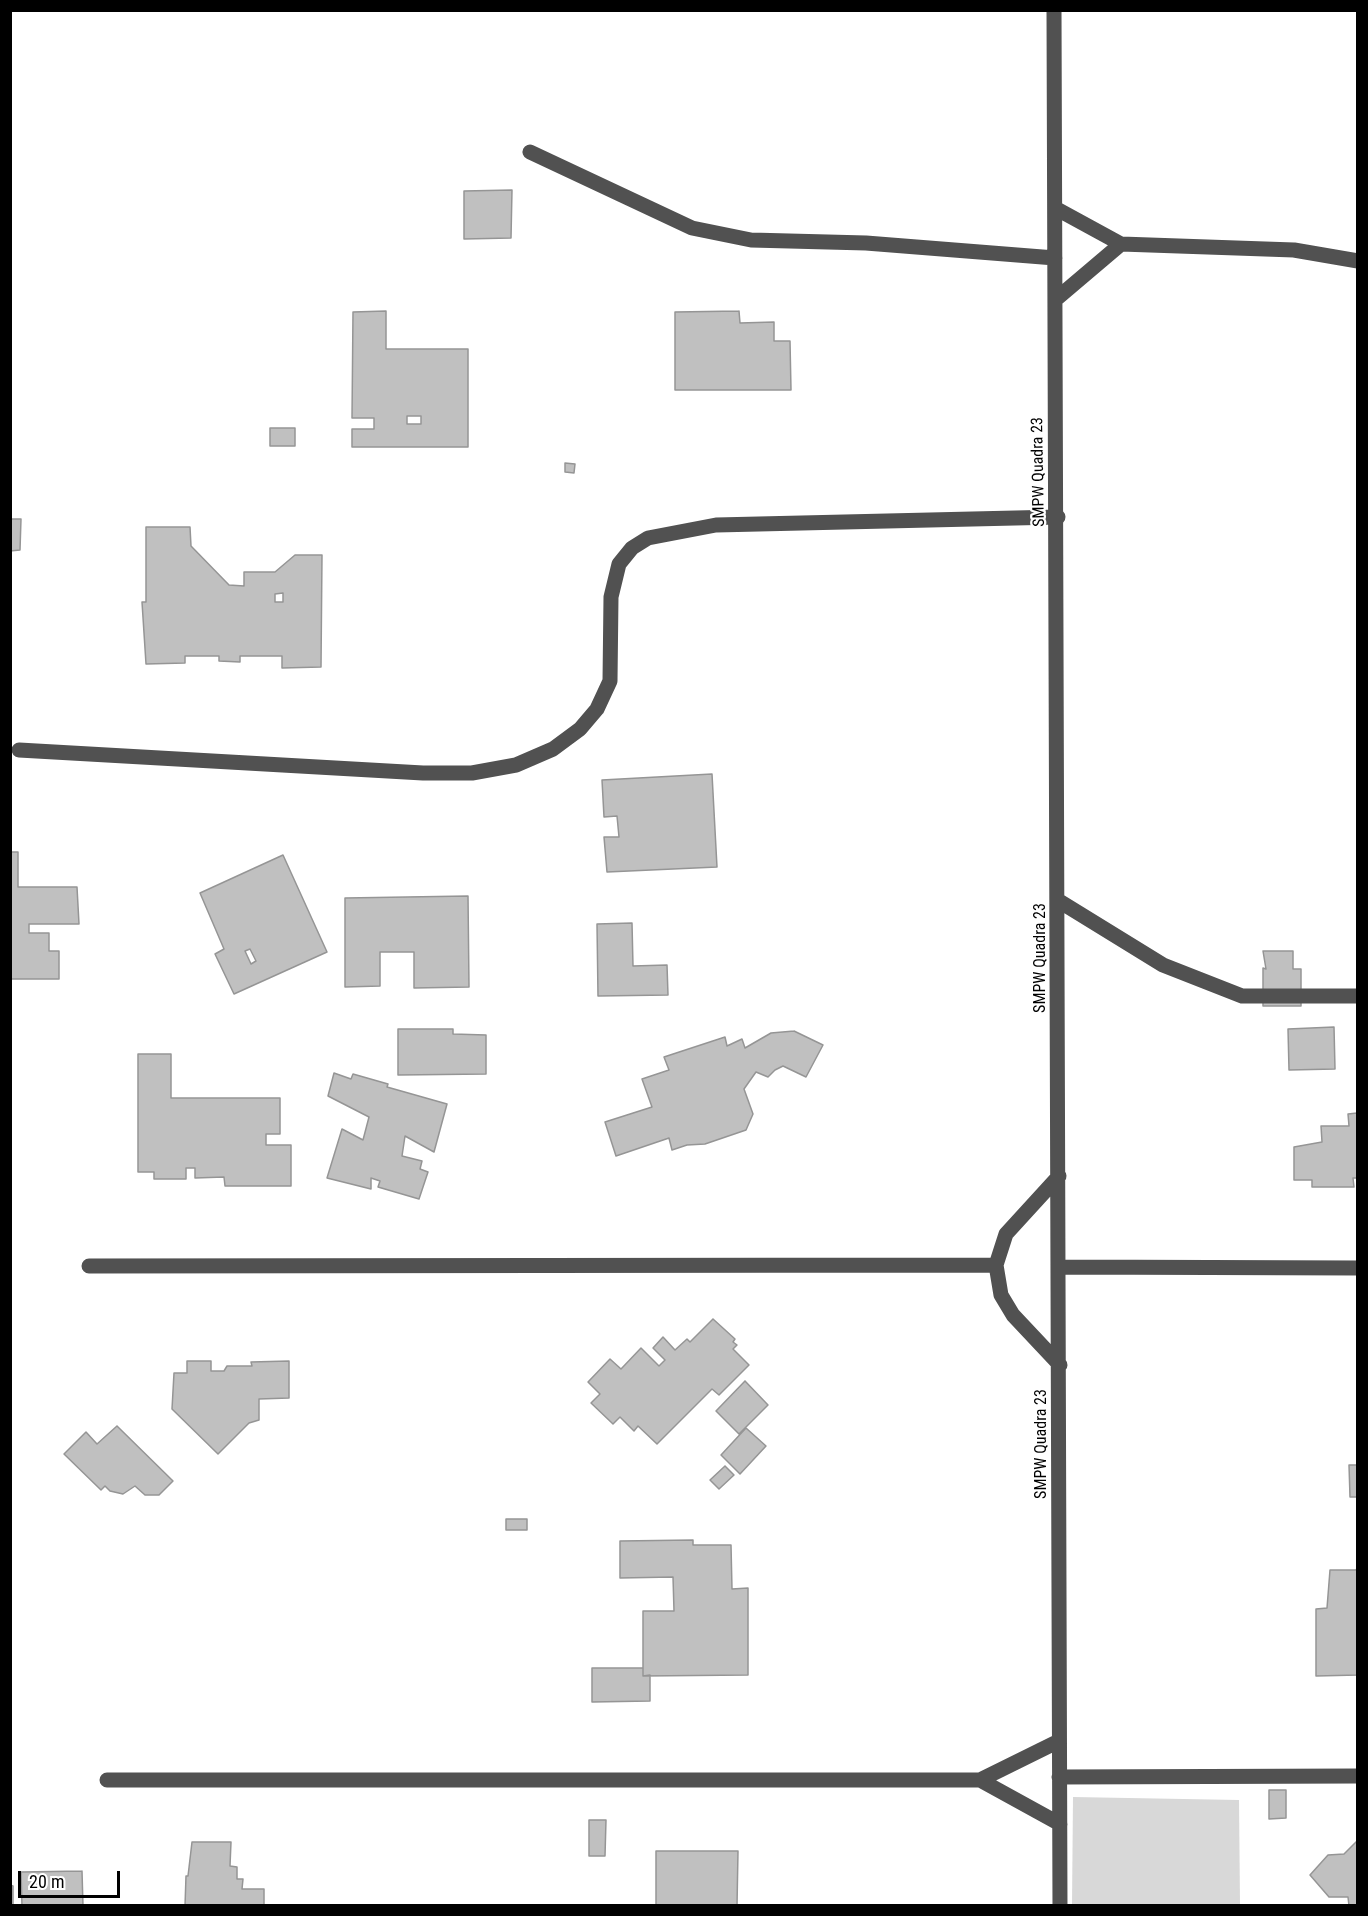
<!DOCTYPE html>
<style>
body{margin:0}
#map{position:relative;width:1368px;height:1916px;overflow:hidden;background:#fff;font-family:"Roboto Condensed",sans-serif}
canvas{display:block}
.frame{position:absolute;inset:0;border:12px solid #000;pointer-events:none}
.scale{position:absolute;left:18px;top:1871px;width:102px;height:27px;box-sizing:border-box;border:3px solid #000;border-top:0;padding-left:8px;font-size:18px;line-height:21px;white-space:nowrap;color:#000;-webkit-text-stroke:4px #fff;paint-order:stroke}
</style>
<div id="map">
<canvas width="1368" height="1916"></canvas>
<div class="frame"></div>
<div class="scale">20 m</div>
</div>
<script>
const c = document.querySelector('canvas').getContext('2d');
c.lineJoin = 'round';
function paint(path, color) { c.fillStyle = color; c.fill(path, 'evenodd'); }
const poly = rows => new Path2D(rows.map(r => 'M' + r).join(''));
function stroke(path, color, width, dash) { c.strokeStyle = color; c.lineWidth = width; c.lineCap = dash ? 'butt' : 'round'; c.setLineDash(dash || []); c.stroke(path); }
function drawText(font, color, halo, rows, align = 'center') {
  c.font = font + ' "Roboto Condensed",sans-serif'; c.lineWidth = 4.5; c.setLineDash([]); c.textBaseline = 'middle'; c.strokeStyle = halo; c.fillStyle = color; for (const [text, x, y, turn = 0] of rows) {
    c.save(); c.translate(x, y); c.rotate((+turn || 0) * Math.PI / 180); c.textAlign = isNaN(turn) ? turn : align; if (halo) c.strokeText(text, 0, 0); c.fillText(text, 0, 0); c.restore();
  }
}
const green = poly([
 [1073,1797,1239,1800,1240,1905,1072,1905]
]);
const building = poly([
 [512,190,511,238,464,239,464,191,512,190],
 [386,311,386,349,468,349,468,447,352,447,352,429,374,429,374,418,352,418,353,312,386,311],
 [407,416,421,416,421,424,407,424,407,416],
 [739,311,740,323,774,322,774,341,790,341,791,390,675,390,675,312,739,311],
 [270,428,295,428,295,446,270,446,270,428],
 [565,463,575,464,574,473,565,472,565,463],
 [10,519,21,519,20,550,10,551,10,519],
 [146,527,190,527,191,546,229,585,244,586,244,572,275,572,295,555,322,555,321,667,282,668,282,656,240,656,240,662,219,661,219,656,185,656,185,663,146,664,142,602,146,602,146,527],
 [283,593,283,602,275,602,275,594,283,593],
 [712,774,717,867,607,872,604,837,619,837,617,816,604,817,602,780,712,774],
 [10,852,18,852,18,887,77,887,79,924,29,924,29,933,49,933,49,951,59,951,59,979,10,979,10,852],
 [283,855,327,952,234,994,215,954,224,949,200,893,283,855],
 [250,949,256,961,251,964,245,951,250,949],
 [468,896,469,987,414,988,414,952,380,952,380,986,345,987,345,898,468,896],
 [632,923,633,966,667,965,668,995,598,996,597,924,632,923],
 [1263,951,1293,951,1293,969,1301,969,1301,1006,1263,1006,1263,968,1266,969,1263,951],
 [1334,1027,1335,1069,1289,1070,1288,1029,1334,1027],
 [398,1029,453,1029,453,1034,486,1035,486,1074,398,1075,398,1029],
 [794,1031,823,1045,806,1077,783,1066,775,1070,768,1077,756,1072,744,1089,753,1114,746,1130,705,1144,687,1145,672,1150,669,1138,616,1156,605,1122,652,1107,642,1079,669,1070,664,1057,725,1037,727,1046,742,1039,745,1048,771,1033,794,1031],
 [138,1054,171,1054,171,1098,280,1098,280,1134,266,1134,266,1145,291,1145,291,1186,225,1186,224,1177,195,1178,195,1168,186,1168,186,1179,154,1179,154,1172,138,1172,138,1054],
 [334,1073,351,1079,353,1074,388,1084,387,1087,447,1104,434,1152,405,1136,402,1156,422,1161,420,1169,428,1172,419,1199,378,1187,380,1181,371,1178,371,1189,327,1178,342,1129,363,1140,369,1117,328,1096,334,1073],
 [1357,1113,1358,1178,1353,1178,1354,1187,1312,1187,1312,1180,1294,1180,1294,1147,1322,1142,1321,1126,1349,1126,1348,1114,1357,1113],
 [713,1319,735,1339,733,1342,737,1345,733,1349,749,1365,719,1395,712,1389,657,1444,638,1426,634,1431,620,1417,613,1424,591,1403,600,1394,588,1382,610,1359,621,1369,641,1348,659,1366,665,1360,653,1348,663,1337,675,1350,687,1339,690,1342,713,1319],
 [187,1361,211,1361,211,1371,224,1371,227,1366,252,1366,251,1362,289,1361,289,1398,259,1399,259,1420,249,1423,218,1454,172,1409,174,1373,187,1373,187,1361],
 [745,1381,768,1405,739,1434,716,1411,745,1381],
 [117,1426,173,1481,159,1495,145,1495,135,1486,123,1494,110,1491,105,1486,101,1490,64,1454,86,1432,97,1444,117,1426],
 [746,1428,766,1446,740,1474,721,1455,746,1428],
 [1349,1465,1358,1465,1358,1497,1350,1497,1349,1465],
 [725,1466,734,1475,719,1489,710,1480,725,1466],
 [506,1519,527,1519,527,1530,506,1530,506,1519],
 [693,1540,693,1545,731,1545,732,1589,748,1588,748,1675,643,1676,643,1611,674,1611,673,1577,620,1578,620,1541,693,1540],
 [1358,1567,1358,1675,1316,1676,1316,1609,1327,1608,1330,1570,1356,1570,1358,1567],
 [592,1668,643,1668,643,1676,650,1675,650,1701,592,1702,592,1668],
 [1269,1790,1286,1790,1286,1818,1269,1819,1269,1790],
 [589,1820,606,1820,605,1856,589,1856,589,1820],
 [1357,1841,1358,1906,1349,1906,1348,1897,1329,1897,1310,1875,1328,1855,1344,1854,1357,1841],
 [192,1842,231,1842,230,1866,237,1867,237,1879,243,1879,242,1889,264,1889,264,1906,185,1906,186,1876,188,1876,192,1842],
 [656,1851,738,1851,737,1906,656,1906,656,1851],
 [82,1871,83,1906,22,1906,21,1872,82,1871],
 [10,1885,13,1886,13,1906,10,1906,10,1885]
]);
const minor = poly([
 [1054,10,1060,1906],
 [530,152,692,228,751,240,866,243,1055,258],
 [1055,208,1121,244,1294,250,1358,261],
 [1055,300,1121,244],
 [19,750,423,773,472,773,516,765,553,749,580,729,597,709,610,681,611,597,619,564,632,548,648,538,716,525,1058,517],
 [1059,901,1163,965,1242,996,1358,996],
 [1059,1176,1006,1234,996,1265,1001,1295,1013,1315,1060,1365],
 [89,1266,996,1265],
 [1060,1267,1358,1268],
 [1059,1777,1358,1776],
 [107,1780,980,1780,1059,1741],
 [980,1780,1060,1824]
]);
const streetNames = [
 ["SMPW Quadra 23",1039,472,-91],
 ["SMPW Quadra 23",1041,958,-90],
 ["SMPW Quadra 23",1042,1444,-90]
];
paint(green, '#d8d8d8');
paint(building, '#c0c0c0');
stroke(building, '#959595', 1.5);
stroke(minor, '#515151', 15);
drawText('16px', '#000', '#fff', streetNames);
</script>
